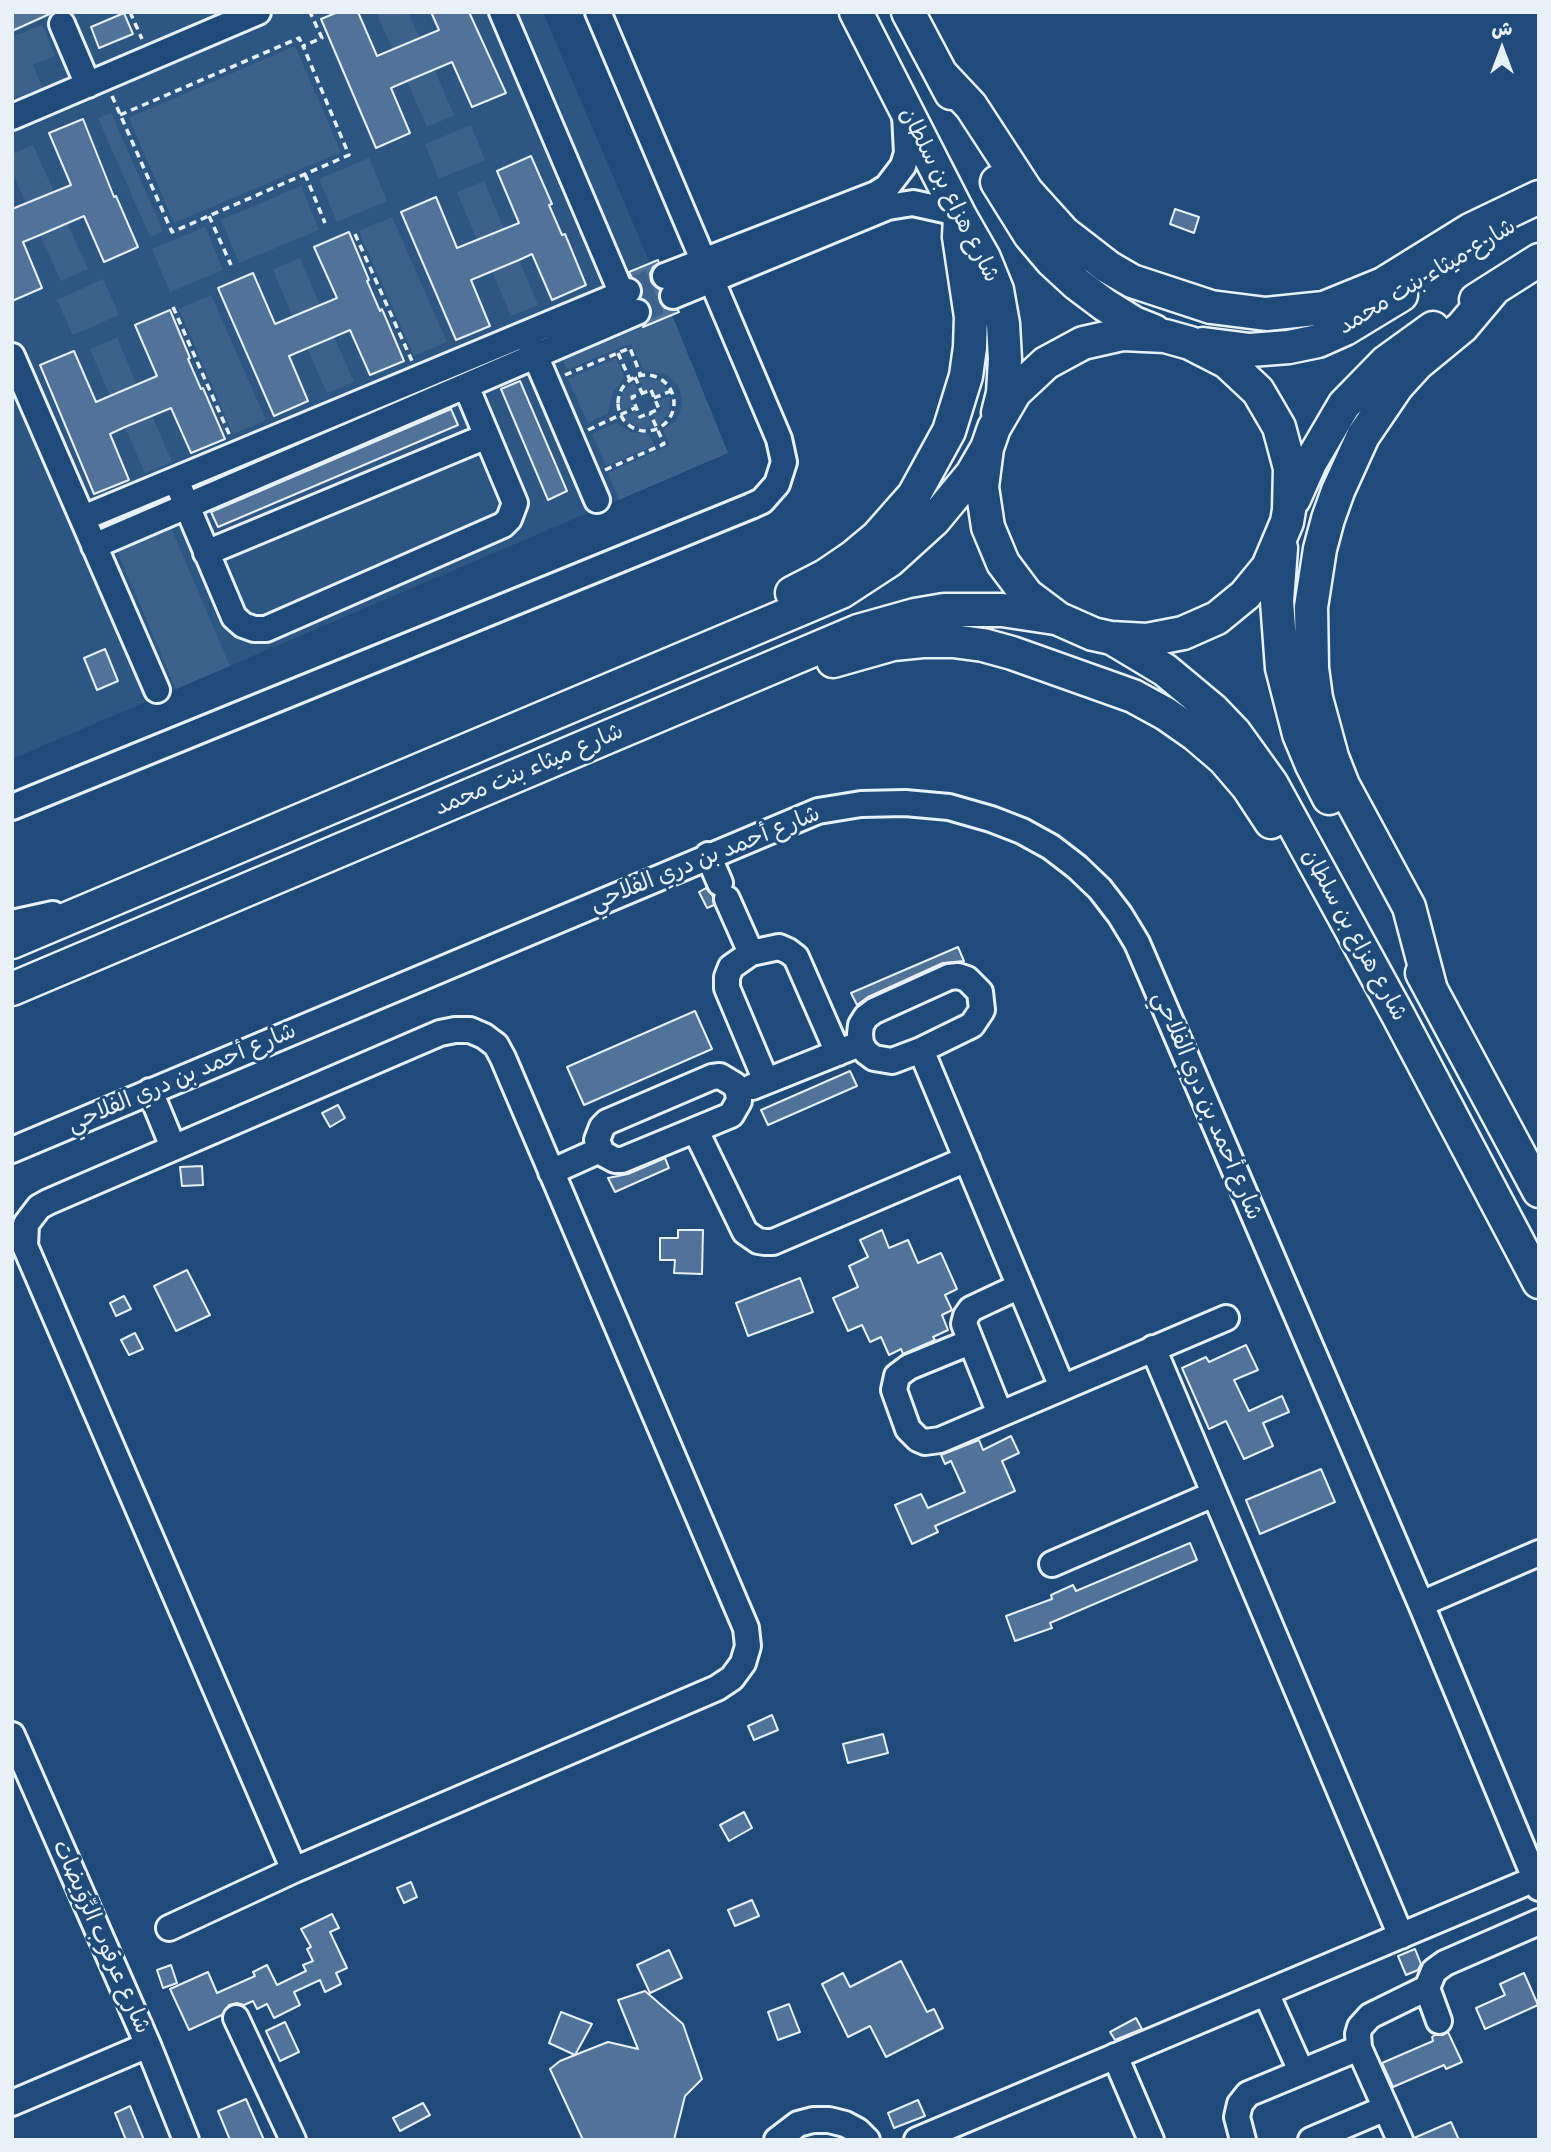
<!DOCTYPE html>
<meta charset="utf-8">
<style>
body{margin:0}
#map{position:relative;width:1551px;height:2152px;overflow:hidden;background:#1f4a7a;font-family:"Patrick Hand","Playpen Sans Arabic",sans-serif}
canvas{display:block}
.frame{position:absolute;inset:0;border:14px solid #e8f1f8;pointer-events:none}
.north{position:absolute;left:1467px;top:14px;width:70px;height:70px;-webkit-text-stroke:5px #1f4a7a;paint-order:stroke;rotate:0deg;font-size:19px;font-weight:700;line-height:28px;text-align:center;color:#e8f1f8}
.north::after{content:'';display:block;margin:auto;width:24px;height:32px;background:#e8f1f8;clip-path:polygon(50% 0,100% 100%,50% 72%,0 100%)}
</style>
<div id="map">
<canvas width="1551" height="2152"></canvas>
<div class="frame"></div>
<div class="north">ش</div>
</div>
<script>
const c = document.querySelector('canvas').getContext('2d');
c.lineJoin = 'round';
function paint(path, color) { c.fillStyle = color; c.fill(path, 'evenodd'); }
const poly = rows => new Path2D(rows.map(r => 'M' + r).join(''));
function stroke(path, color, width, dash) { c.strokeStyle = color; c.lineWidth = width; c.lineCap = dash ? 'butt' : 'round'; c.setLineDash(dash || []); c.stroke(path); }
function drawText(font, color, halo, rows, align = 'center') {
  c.font = font + ' "Patrick Hand","Playpen Sans Arabic",sans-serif'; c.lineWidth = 6; c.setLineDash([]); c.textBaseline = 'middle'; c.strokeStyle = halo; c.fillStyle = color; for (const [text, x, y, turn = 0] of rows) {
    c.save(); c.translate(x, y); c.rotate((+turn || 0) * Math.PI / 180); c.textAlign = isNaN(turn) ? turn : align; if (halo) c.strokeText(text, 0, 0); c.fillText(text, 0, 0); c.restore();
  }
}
const built = poly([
 [12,12,543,12,650,263,658,260,665,276,679,312,672,315,728,453,12,759]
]);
const green = poly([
 [376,12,408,12,420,38,393,50],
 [42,25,55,56,33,65,42,87,12,99,12,37],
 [295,46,341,152,174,223,129,118],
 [434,69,454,115,427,127,407,81],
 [111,113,163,231,150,237,98,118],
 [471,125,485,160,439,179,425,144],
 [33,145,54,192,26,203,12,172,12,154],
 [369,158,387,201,337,222,319,179],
 [484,181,504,229,477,240,457,192],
 [301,186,319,230,239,263,221,220],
 [392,217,447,342,414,356,359,231],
 [67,223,88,269,61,281,40,235],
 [205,227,223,270,170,292,152,249],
 [300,258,320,305,293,317,273,270],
 [519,260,538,305,511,316,492,271],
 [103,279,119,315,73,335,57,300],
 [211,295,266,420,233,434,179,309],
 [672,315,728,453,619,500,608,473,670,445,663,430,676,421,680,414,682,398,680,391,677,384,666,374,644,371,631,343,567,370,563,360],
 [334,337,354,382,327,393,307,348],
 [117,338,137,385,110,396,90,349],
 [616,358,624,377,613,392,608,413,588,423,568,379],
 [647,378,660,381,668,390,655,396,652,388,644,391,639,379],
 [634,382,638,393,631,397,634,406,622,411,620,404,622,393],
 [670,396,669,413,658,426,653,414,662,410,658,401],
 [636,411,640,418,649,415,654,428,642,429,629,422,624,416],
 [152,416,172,462,145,473,125,427],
 [616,423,631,432,649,434,654,445,606,466,592,434],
 [169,523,230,666,176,689,115,546]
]);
const building = poly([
 [12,12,54,12,12,31,12,12],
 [338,12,358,12,377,56,439,30,431,12,469,12,506,93,472,107,452,62,407,81,391,88,410,133,376,148,321,19,338,12],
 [124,13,133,34,99,48,91,27,124,13],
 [83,119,114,197,116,196,138,247,104,262,84,216,40,235,23,242,42,288,12,301,12,209,71,185,49,133,83,119],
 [531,156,552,204,549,205,562,235,565,234,586,285,552,300,532,254,519,260,471,280,490,326,456,340,401,212,436,197,457,248,519,223,497,171,531,156],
 [1175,209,1199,217,1194,233,1170,224,1175,209],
 [349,232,369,280,367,281,380,311,382,309,404,361,370,375,350,330,289,356,308,401,274,416,218,288,253,273,275,324,337,298,314,247,349,232],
 [658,260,659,263,653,267,650,274,651,282,660,290,660,302,665,308,678,310,679,312,643,327,652,314,651,307,641,298,641,285,631,276,629,272,658,260],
 [170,310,190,358,188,359,201,389,203,388,225,439,191,453,171,408,125,427,110,434,129,480,94,494,40,365,74,351,96,402,110,396,157,376,135,325,170,310],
 [520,381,567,491,548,500,501,389,520,381],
 [451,409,458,425,218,527,211,512,451,409],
 [105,649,118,681,97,690,84,658,105,649],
 [706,888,713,896,714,905,707,908,699,892,706,888],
 [958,947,964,961,943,963,868,997,857,1005,851,993,958,947],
 [695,1011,712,1049,584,1105,567,1067,695,1011],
 [850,1071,857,1086,768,1125,761,1110,850,1071],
 [338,1105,345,1118,330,1127,322,1113,338,1105],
 [665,1158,669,1168,615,1192,608,1178,628,1174,665,1158],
 [202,1166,203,1185,182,1186,180,1167,202,1166],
 [678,1230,703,1230,702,1274,674,1273,675,1260,660,1260,660,1238,678,1238,678,1230],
 [882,1230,889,1248,908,1240,918,1263,941,1253,957,1289,945,1295,952,1310,942,1315,948,1330,933,1337,935,1340,903,1354,901,1349,889,1355,881,1337,870,1342,862,1325,848,1331,833,1298,858,1287,849,1266,868,1257,860,1240,882,1230],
 [187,1270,210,1315,176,1331,154,1286,187,1270],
 [800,1278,813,1312,748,1336,736,1303,800,1278],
 [124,1296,131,1309,116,1316,110,1303,124,1296],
 [135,1333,143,1349,129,1355,121,1340,135,1333],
 [1246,1345,1258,1370,1234,1380,1249,1411,1282,1396,1289,1412,1263,1423,1273,1446,1244,1459,1226,1421,1209,1429,1182,1368,1206,1357,1209,1362,1246,1345],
 [1011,1436,1019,1453,1002,1461,1015,1491,935,1526,938,1532,912,1544,895,1505,921,1494,928,1508,965,1492,951,1461,945,1464,941,1455,979,1440,983,1450,1011,1436],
 [1321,1469,1335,1502,1260,1534,1246,1500,1321,1469],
 [1190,1543,1197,1560,1050,1623,1052,1628,1015,1641,1006,1616,1052,1599,1051,1595,1073,1585,1076,1591,1190,1543],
 [772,1715,778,1730,754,1740,748,1726,772,1715],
 [883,1734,888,1753,848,1763,843,1744,883,1734],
 [744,1812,752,1828,729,1841,720,1825,744,1812],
 [411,1882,417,1897,404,1903,397,1888,411,1882],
 [752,1900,759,1916,735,1926,728,1910,752,1900],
 [332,1914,339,1928,330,1932,347,1968,336,1973,341,1984,325,1992,320,1980,294,1992,300,2005,274,2018,267,2004,257,2009,253,2001,244,2005,237,2003,229,2005,222,2015,189,2030,170,1989,208,1972,217,1993,255,1976,253,1972,267,1965,277,1985,306,1971,303,1965,313,1961,307,1949,311,1947,301,1929,332,1914],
 [1415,1949,1421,1964,1418,1970,1406,1975,1398,1956,1415,1949],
 [669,1950,682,1978,650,1993,637,1965,669,1950],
 [901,1961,927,2012,934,2009,943,2028,886,2057,870,2026,848,2037,822,1984,843,1973,850,1987,901,1961],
 [171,1965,177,1983,163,1988,157,1970,171,1965],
 [1524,1973,1538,2005,1485,2029,1476,2008,1505,1995,1500,1984,1524,1973],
 [645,1991,683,2024,702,2079,685,2096,674,2140,583,2140,550,2069,560,2061,575,2055,549,2043,561,2012,592,2024,575,2055,608,2042,638,2049,618,2000,645,1991],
 [789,2004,800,2032,778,2040,768,2012,789,2004],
 [1136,2018,1142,2029,1115,2040,1110,2032,1136,2018],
 [285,2022,299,2052,280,2061,266,2031,285,2022],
 [1448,2032,1462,2062,1446,2069,1444,2065,1393,2087,1382,2063,1433,2041,1432,2037,1435,2035,1443,2035,1448,2032],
 [246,2099,264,2140,230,2140,218,2111,246,2099],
 [918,2100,925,2116,894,2128,888,2113,918,2100],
 [423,2103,430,2115,400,2131,393,2118,423,2103],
 [130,2106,144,2140,126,2140,115,2113,130,2106],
 [1451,2122,1459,2140,1415,2140,1414,2138,1451,2122]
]);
const minorTunnel = poly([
 [628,291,665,276],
 [637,312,673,296]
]);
const path = poly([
 [130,12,142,39],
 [112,96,172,232,349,155,303,46,322,38,310,12],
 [120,115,299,38,303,46],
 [305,174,325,223],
 [209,216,231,265],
 [355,234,412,361],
 [173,307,230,436],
 [618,353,630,380],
 [565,375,630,348,641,376],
 '618 403a28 28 0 1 1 56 0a28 28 0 1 1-56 0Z',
 [635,377,642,393],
 [651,390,659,409,640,417,632,397,651,390],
 [654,398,671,391],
 [588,430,637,407],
 [605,470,664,444,650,413]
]);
const minor = poly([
 [502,12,622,294],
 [62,24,88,85],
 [12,117,258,12],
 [665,276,876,194,887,187,903,166,907,153,905,115],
 [673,296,888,207,913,203,958,213],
 [529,341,597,500],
 [12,356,157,690],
 [176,480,234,617,243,625,254,629,266,629,503,525,509,519,515,503,466,386],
 [83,518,628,291],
 [94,546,637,312],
 [206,553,487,436],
 [12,807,751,506,762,501,777,484,784,462,779,439,598,12],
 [708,855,720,883],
 [727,899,751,953],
 [12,923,53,914],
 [958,976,967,979,980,992,982,1010,972,1025,921,1050,892,1061,874,1058,866,1052,861,1044,860,1034,861,1025,866,1017,874,1011,949,977,958,976],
 [921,1050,1062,1387],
 [720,1076,735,1085,738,1092,739,1101,731,1115,622,1160,615,1160,602,1153,597,1140,602,1127,607,1122,712,1077,720,1076],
 [766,1081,727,988,727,977,731,967,751,953,779,947,788,951,796,957,838,1053],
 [752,1087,852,1047],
 [150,1091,173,1147],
 [696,1131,745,1232,758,1241,765,1242,773,1242,967,1159],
 [12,1150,818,811,861,804,905,803,949,807,991,819,1022,831,1051,847,1077,867,1100,889,1120,915,1137,943,1421,1604,1539,1888],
 [551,1172,600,1150],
 [970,1342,909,1367,897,1376,894,1390,908,1429,918,1439,925,1442,940,1440,1226,1318],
 [1153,1348,1401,1936],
 [1000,1414,964,1324,966,1316,971,1309,1020,1286],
 [1052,1564,1214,1494],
 [1421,1604,1539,1553],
 [12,1735,148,2045,186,2140],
 [169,1928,294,1870,717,1688,732,1678,743,1663,748,1646,746,1628,503,1058,496,1045,484,1036,470,1030,455,1030,440,1033,48,1202,39,1207,26,1224,25,1246,294,1870],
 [1266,1993,1301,2071],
 [236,2018,293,2140],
 [1439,2021,1427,1988,1434,1971,1445,1963,1539,1922],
 [1115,2056,1151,2140],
 [12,2103,148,2045],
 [777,2140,798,2124,813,2120,829,2120,845,2124,858,2131,867,2140],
 [917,2140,1535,1879],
 [1243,2140,1237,2117,1240,2104,1248,2094,1359,2048],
 [1311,2140,1386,2108],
 [1400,2140,1359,2048,1358,2034,1360,2027,1370,2016,1427,1988]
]);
const major = poly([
 [856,12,960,216,984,258,997,290,1003,324,1005,359,1003,393,998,413],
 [908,12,951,93],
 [941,74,971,106,1027,192,1064,233,1108,267,1132,281,1211,307,1266,314,1324,308,1383,284,1470,230,1539,197],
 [997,182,1030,235,1052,261,1077,284,1105,305,1134,323,1154,331],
 [1476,300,1539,260],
 [1203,344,1250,350,1289,347,1318,341,1345,329,1401,295],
 [1294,499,1310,463,1344,405,1386,362,1433,328],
 [1281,548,1277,601,1282,668,1299,734,1312,765,1329,798],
 [792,593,825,576,853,557,877,537,914,495,949,431,966,376,970,347,971,317,959,237,960,216],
 [1115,640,1165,670,1213,710,1235,733,1271,783,1398,1015,1539,1282],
 [833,661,893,644,923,641,953,641,983,645,1012,653,1133,696,1166,714,1196,735,1224,759,1248,787,1271,822],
 [12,942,841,592,890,560,934,520,972,474,987,448,994,428,1015,392,1046,363,1083,343,1123,334,1165,336,1190,343,1227,362,1258,391,1279,427,1290,468,1289,510,1287,522,1268,567,1245,595,1217,618,1183,633,1147,640,1111,638,1093,634,1059,619,1027,595,1003,563,988,527,982,487,987,448],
 [1422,973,1539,1191],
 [12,989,858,631,915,615,944,610,1002,610,1055,618],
 [1431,990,1409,907,1343,785,1332,757,1316,698,1312,668,1311,607,1320,549,1328,519,1338,491,1363,436,1397,386,1417,364,1462,327,1494,289]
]);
const streetNames = [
 ["شارع هزاع بن سلطان",949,195,63],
 ["شارع ميثاء بنت محمد",1427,277,-31],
 ["شارع ميثاء بنت محمد",529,770,-23],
 ["شارع أحمد بن دري الفلاحي",705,859,-22],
 ["شارع هزاع بن سلطان",1354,935,61],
 ["شارع أحمد بن دري الفلاحي",182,1078,-23],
 ["شارع أحمد بن دري الفلاحي",1207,1106,67],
 ["شارع عرقوب الرِّوَيضات",101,1937,66]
];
paint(built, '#2e5683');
paint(green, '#3c628c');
paint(building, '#517399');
stroke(building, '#e8f1f8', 2);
stroke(minorTunnel, '#3d638d', 24, [24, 12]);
stroke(minor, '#e8f1f8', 30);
stroke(major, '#e8f1f8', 37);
stroke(path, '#e8f1f8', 3.5, [7, 5]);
stroke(minor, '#1f4a7a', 24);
stroke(major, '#1f4a7a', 32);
drawText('23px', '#e8f1f8', '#1f4a7a', streetNames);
</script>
